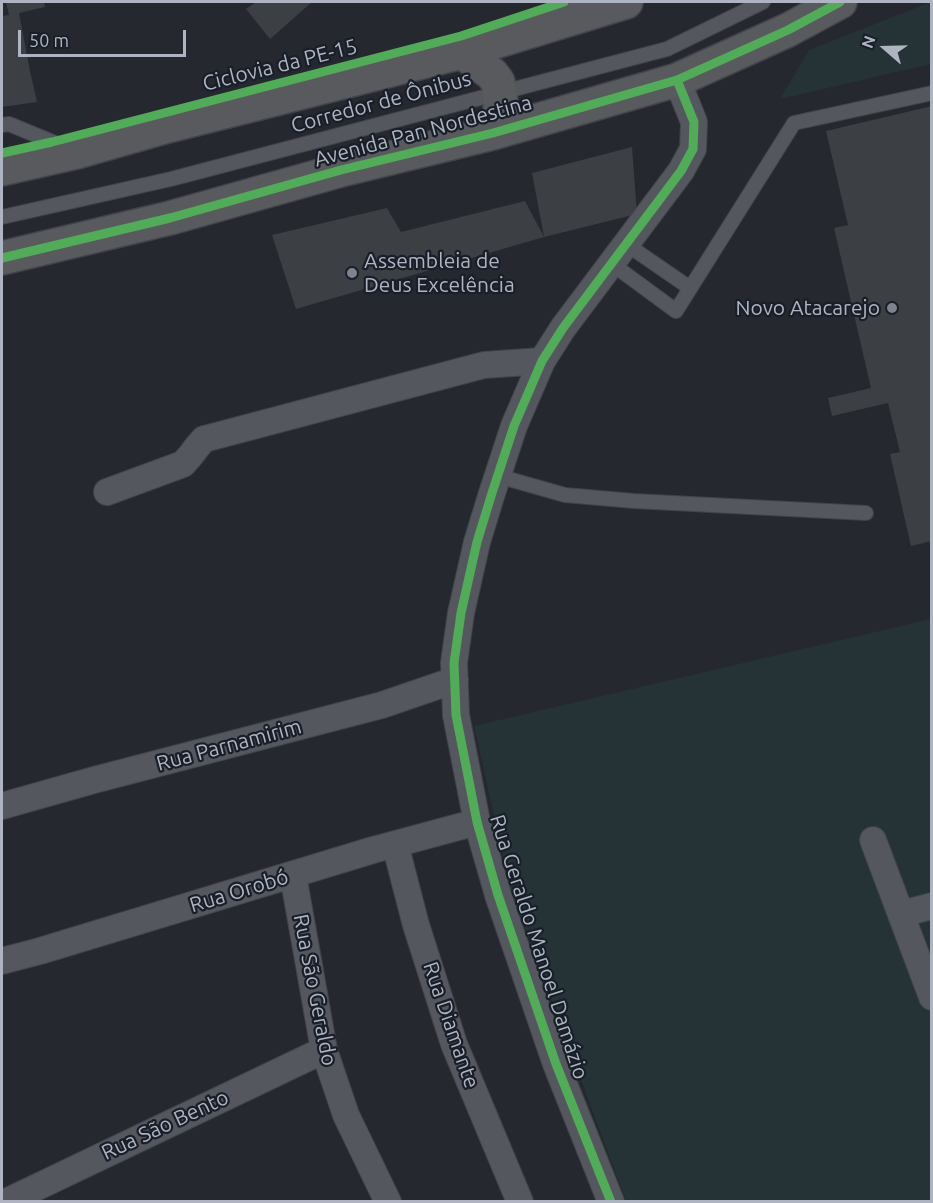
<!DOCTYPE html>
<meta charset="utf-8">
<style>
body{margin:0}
#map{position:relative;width:933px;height:1203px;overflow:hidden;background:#25282f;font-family:Ubuntu,sans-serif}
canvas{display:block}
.frame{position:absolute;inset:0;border:3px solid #aeb4c1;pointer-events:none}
.north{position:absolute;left:855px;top:18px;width:60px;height:60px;-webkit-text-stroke:4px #191f28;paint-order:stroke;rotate:290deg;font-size:16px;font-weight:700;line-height:24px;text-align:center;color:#aeb4c1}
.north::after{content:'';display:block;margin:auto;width:21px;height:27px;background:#aeb4c1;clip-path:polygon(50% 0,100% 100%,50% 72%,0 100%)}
.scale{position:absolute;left:18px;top:30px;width:168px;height:27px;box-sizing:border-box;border:3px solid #aeb4c1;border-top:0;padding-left:8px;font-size:18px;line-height:21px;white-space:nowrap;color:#aeb4c1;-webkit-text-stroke:4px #191f28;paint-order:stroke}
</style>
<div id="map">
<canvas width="933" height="1203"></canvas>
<div class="frame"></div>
<div class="north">N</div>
<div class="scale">50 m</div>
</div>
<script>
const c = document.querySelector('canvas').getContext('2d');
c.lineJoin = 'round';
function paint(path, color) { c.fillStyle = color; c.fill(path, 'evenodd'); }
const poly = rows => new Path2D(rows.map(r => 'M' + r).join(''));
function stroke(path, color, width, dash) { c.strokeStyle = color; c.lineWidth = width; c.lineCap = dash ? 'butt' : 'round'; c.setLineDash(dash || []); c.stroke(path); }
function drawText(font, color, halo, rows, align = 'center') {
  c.font = font + ' Ubuntu,sans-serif'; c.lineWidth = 4.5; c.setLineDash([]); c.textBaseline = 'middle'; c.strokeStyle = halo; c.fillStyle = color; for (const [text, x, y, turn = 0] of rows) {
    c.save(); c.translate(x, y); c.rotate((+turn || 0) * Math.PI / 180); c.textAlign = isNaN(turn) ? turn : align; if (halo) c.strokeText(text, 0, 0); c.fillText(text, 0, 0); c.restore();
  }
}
const green = poly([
 [931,2,931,64,780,99,809,50],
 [931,619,931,1201,626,1201,511,891,474,726]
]);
const building = poly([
 [6,2,44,2,45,7,19,13,30,71,37,102,2,107,2,16,9,15],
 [256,2,312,2,270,39,246,9],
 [932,106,932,541,911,546,890,454,900,452,888,403,832,416,828,398,871,388,834,228,848,225,826,131],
 [632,147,637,214,544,237,296,309,272,235,387,208,401,232,525,201,544,237,532,173]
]);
const lane = poly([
 [2,125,9,124,67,148],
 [2,217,171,179,667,49,763,2],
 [626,244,690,288],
 [612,264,676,311,794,123,932,93],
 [498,476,565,495,634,501,866,513]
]);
const street = poly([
 [107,492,183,464,191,455,197,447,204,439,212,437,484,365,542,361],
 [2,806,94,780,382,705,455,680],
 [873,840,932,997],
 [395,844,416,925,454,1044,520,1202],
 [293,875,324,1050,346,1115,388,1202],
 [901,914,932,906],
 [2,961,40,951,373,850,477,822],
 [6,1202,324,1050],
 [611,1202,556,1064,498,895,477,822,456,715,454,663,461,613,477,542,492,493,514,426,542,361,563,328,681,171,693,149,694,122,677,80]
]);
const highway = poly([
 [462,52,492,74,498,82,501,101,499,116,493,133],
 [2,169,77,152,168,126,462,52,626,2],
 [2,258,170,218,341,170,493,133,677,80,788,30,840,2]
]);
const cycleway = poly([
 [2,153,52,142,461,36,564,2],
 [2,258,170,218,341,170,493,133,677,80,788,30,840,2],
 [611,1202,556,1064,498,895,477,822,456,715,454,663,461,613,477,542,492,493,514,426,542,361,563,328,681,171,693,149,694,122,677,80]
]);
const markers = [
 [352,273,6,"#7e838e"],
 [892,308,6,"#7e838e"]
];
const streetNames = [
 ["Ciclovia da PE-15",280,65,-14],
 ["Corredor de Ônibus",381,102,-15],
 ["Avenida Pan Nordestina",423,131,-15],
 ["Rua Parnamirim",229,745,-15],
 ["Rua Orobó",239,891,-17],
 ["Rua Geraldo Manoel Damázio",539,947,72],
 ["Rua São Geraldo",315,990,79],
 ["Rua Diamante",451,1025,71],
 ["Rua São Bento",165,1125,-25]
];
const poiNames = [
 ["Assembleia de",364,261],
 ["Deus Excelência",364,285],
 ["Novo Atacarejo",880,308,"right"]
];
paint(green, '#253336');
paint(building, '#3c3f44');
stroke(lane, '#414348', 16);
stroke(street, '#414348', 28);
stroke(highway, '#41444b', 36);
stroke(lane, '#54575e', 14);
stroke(street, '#54575e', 26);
stroke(highway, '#595a5e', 33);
stroke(cycleway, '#51ab58', 9);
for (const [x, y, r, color] of markers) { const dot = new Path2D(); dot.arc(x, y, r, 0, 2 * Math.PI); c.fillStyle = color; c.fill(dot); stroke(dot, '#191f28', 2); }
drawText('21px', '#aeb4c1', '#191f28', streetNames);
drawText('21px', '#aeb4c1', '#191f28', poiNames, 'left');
</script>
